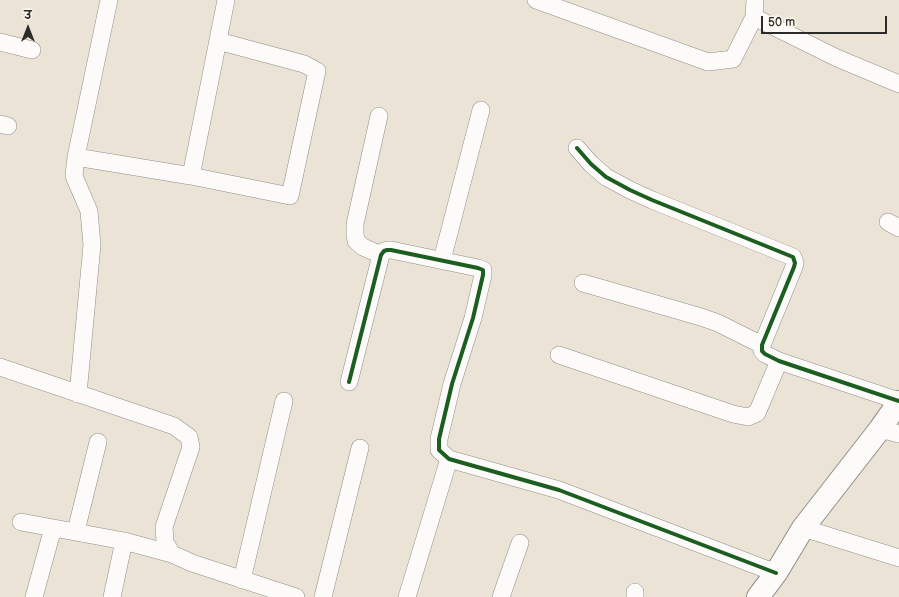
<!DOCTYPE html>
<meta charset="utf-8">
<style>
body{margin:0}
#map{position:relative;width:899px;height:597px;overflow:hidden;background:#ebe4d6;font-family:"Balsamiq Sans","Playpen Sans Deva",sans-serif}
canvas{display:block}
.north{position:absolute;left:8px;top:8px;width:40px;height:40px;-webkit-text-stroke:3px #fbf7ec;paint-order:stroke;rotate:0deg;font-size:11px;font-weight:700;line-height:16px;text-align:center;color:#2b2b2b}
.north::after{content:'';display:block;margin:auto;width:14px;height:18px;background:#2b2b2b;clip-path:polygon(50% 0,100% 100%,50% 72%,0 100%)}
.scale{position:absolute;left:761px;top:16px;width:126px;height:18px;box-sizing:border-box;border:2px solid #2b2b2b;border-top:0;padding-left:5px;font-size:12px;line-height:14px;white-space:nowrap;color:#2b2b2b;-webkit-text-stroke:3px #fbf7ec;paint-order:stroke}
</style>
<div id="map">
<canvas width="899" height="597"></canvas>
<div class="north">उ</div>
<div class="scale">50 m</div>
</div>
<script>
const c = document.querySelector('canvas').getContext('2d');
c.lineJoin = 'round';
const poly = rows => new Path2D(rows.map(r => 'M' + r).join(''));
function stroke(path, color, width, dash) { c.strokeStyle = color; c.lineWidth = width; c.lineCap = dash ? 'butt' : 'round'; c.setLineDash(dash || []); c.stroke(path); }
const minor = poly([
 [536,0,708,62,733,59,754,17,755,0],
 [754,17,837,58,899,84],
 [0,42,32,50],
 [379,116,355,224,355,233,356,241,363,247,381,255],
 [0,124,8,126],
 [577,148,591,164,606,177,630,190,652,200,793,257,795,263,794,267,762,345,762,351,765,354,779,361,899,401],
 [76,157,191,176,290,196,317,71,304,64,218,41],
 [191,176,226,0],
 [888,222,899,228],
 [442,260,481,110],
 [583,283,701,317,718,323,762,345],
 [559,355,733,414,748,417,757,413,779,361],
 [0,367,174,426,189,437,191,447,164,527,165,542,172,554,192,563,296,597],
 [349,382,381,255,384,251,387,250,391,250,478,268,483,270,483,275,473,318,452,384,439,439,439,450,449,459,559,490,776,573],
 [78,394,92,245,89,211,74,176,76,157,109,0],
 [880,429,899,434],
 [21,522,124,541,172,554],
 [803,528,899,558],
 [76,531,98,442],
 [242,580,284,401],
 [635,592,635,597],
 [34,597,53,528],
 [112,597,124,541],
 [323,597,360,448],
 [407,597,449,459],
 [501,597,520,543]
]);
const tertiary = poly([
 [758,597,776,573,803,528,880,429,899,402]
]);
const cycleway = poly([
 [577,148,591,164,606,177,630,190,652,200,793,257,795,263,794,267,762,345,762,351,765,354,779,361,899,401],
 [349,382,381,255,384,251,387,250,391,250,478,268,483,270,483,275,473,318,452,384,439,439,439,450,449,459,559,490,776,573]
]);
stroke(minor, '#918d86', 18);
stroke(tertiary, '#918d86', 24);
stroke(minor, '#fcfbf9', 17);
stroke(tertiary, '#fcfbf9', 22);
stroke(cycleway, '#1b5e20', 4);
</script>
